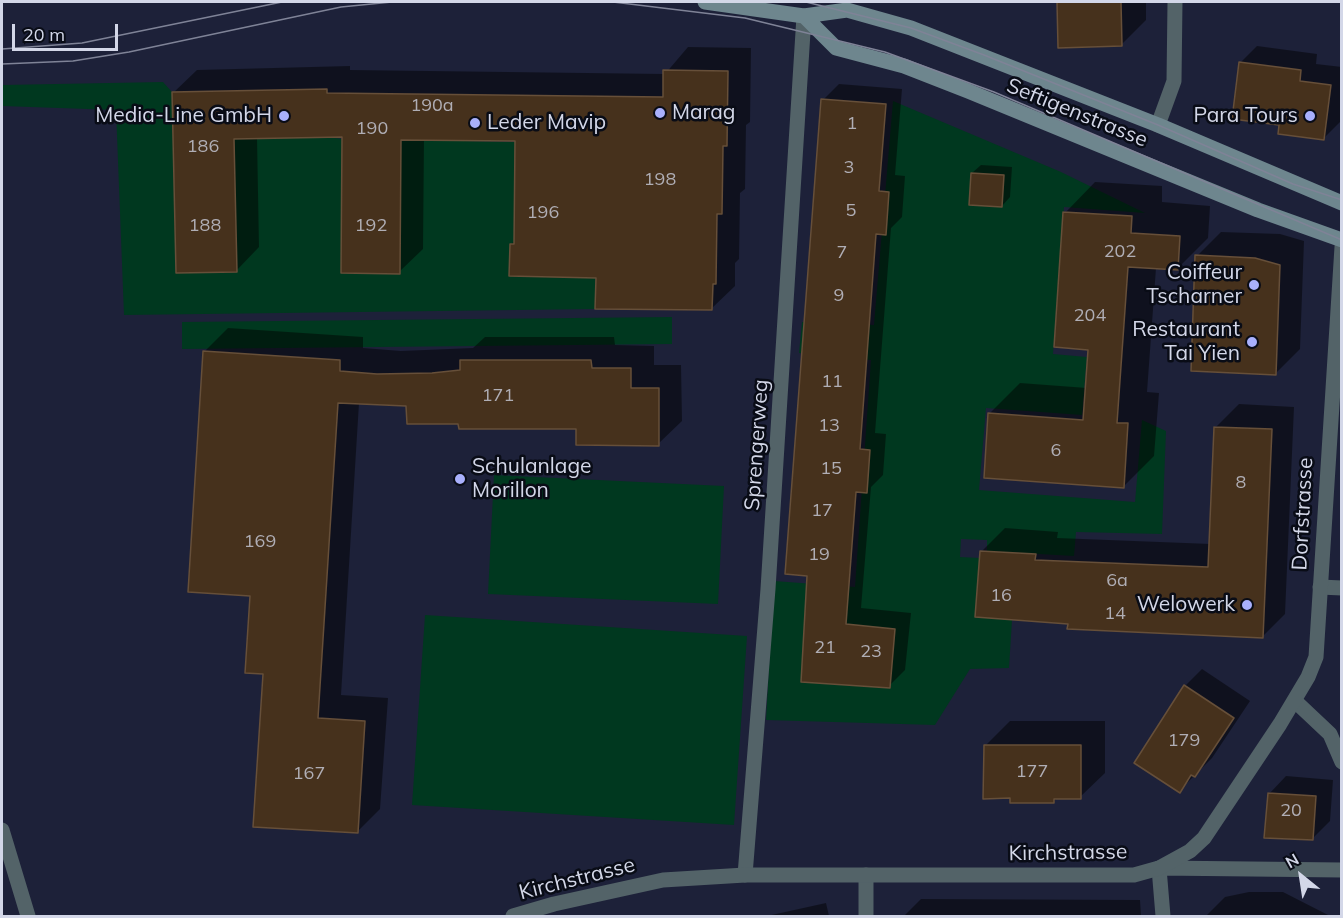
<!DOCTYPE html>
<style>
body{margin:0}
#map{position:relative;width:1343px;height:918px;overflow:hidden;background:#1d2139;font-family:Mulish,sans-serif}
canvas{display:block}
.frame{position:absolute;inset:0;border:3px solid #d3d7e8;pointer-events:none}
.north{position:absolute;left:1271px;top:846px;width:60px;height:60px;-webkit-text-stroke:4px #090c16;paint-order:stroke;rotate:330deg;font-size:16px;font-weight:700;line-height:24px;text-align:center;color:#d3d7e8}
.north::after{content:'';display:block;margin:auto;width:21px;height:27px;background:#d3d7e8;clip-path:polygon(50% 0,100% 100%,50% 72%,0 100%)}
.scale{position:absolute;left:12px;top:24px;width:106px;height:27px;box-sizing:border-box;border:3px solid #d3d7e8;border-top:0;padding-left:8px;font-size:18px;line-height:21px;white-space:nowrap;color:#d3d7e8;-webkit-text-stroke:4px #090c16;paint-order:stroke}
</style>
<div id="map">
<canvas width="1343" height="918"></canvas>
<div class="frame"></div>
<div class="north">N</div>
<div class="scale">20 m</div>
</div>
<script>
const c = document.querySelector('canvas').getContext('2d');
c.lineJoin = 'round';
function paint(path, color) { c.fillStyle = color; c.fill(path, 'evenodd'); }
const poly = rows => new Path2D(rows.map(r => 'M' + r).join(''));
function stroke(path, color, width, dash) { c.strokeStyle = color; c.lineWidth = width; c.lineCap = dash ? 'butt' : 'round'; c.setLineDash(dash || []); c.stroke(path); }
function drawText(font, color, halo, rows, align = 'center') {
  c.font = font + ' Mulish,sans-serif'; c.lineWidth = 5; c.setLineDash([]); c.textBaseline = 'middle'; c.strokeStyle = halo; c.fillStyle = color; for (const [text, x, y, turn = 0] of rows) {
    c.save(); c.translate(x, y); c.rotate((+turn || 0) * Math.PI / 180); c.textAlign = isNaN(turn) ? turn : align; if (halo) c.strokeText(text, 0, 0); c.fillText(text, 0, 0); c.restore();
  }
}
const green = poly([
 [163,82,172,92,176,273,237,272,233,116,240,139,328,137,342,139,341,273,400,273,401,118,411,140,516,142,514,244,510,244,509,276,574,277,598,144,595,309,124,315,116,110,2,106,2,85],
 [893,101,1061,172,1145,213,1064,207,1053,354,1087,357,1082,415,986,408,979,490,1135,502,1142,420,1166,431,1162,534,1076,532,1074,556,987,551,987,540,961,539,960,557,980,558,1012,620,1009,668,970,669,935,725,766,720,774,581,855,587,871,360,799,353,802,322,874,325],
 [672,317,672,344,182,349,182,322],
 [494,475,724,486,718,604,488,594],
 [425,615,747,636,734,825,412,805]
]);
const shadow = poly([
 [1059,2,1146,2,1146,20,1121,45,1059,46],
 [1257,46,1317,54,1316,64,1342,67,1341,121,1324,138,1281,124,1240,63],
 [688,47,751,48,750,122,746,125,745,189,740,193,739,259,735,263,735,286,711,309,597,276,511,244,516,240,517,140,424,139,423,249,399,272,343,135,257,137,259,247,236,271,173,93,197,70,350,66,350,70,665,74],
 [839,84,902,89,895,175,905,176,902,217,891,228,875,433,886,434,883,475,871,487,861,608,911,613,905,670,889,686,809,574,823,100],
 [981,165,1012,167,1010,197,1002,206,972,173],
 [1095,182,1162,186,1162,202,1210,206,1208,238,1177,269,1156,268,1147,392,1159,393,1154,456,1123,487,989,414,1020,383,1087,388,1089,348,1065,213],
 [1221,232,1280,234,1304,241,1300,349,1275,374,1197,256],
 [228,328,363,337,363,348,401,351,473,348,485,337,614,337,615,345,654,346,654,365,681,365,682,421,658,444,578,428,460,422,408,405,359,403,341,695,388,698,380,809,357,832,265,672,204,352],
 [1239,404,1294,407,1285,614,1262,637,1069,623,982,551,1005,528,1058,532,1057,538,1211,544,1216,427],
 [1202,669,1250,701,1212,758,1179,791,1185,686],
 [1010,721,1105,721,1105,773,1080,797,1058,797,1053,802,985,746],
 [1286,776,1333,780,1330,821,1313,838,1269,794],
 [1249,892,1283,892,1330,916,1206,916,1225,897],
 [921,899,1140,900,1141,916,904,916],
 [826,903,829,916,767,916]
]);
const building = poly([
 [1057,2,1121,2,1122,46,1058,48,1057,2],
 [1239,62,1301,70,1300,81,1331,85,1324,140,1278,134,1279,125,1232,119,1239,62],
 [663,70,728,71,727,146,723,146,722,214,717,214,716,284,713,284,712,310,595,309,596,278,509,276,510,244,514,244,515,141,401,140,400,274,341,273,342,137,234,139,237,272,176,273,172,92,327,89,327,93,663,97,663,70],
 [821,99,886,104,879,191,889,192,886,235,876,234,860,449,870,450,867,493,856,492,846,624,895,629,890,688,801,682,807,576,785,574,821,99],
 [971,173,1004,175,1002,207,969,205,971,173],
 [1063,212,1132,216,1131,233,1180,236,1178,270,1128,267,1117,423,1128,423,1124,488,984,478,988,413,1083,420,1088,350,1054,347,1063,212],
 [1195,255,1255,258,1280,265,1276,375,1191,371,1195,255],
 [203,351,340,360,340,371,377,374,432,373,460,370,460,360,591,360,592,368,631,368,631,388,659,388,659,446,576,445,576,429,459,429,458,424,407,424,406,406,338,403,318,718,365,721,358,833,253,827,263,674,245,673,250,596,188,592,203,351],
 [1214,427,1272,429,1263,638,1067,629,1068,624,975,617,980,551,1036,554,1035,560,1208,567,1214,427],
 [1184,685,1234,718,1195,777,1191,775,1180,793,1134,763,1184,685],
 [984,745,1081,745,1081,799,1054,799,1054,803,1010,803,1010,798,983,799,984,745],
 [1268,793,1316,796,1313,840,1264,838,1268,793]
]);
const minor = poly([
 [1158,125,1174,81,1175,2],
 [1320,587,1342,588],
 [1295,701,1330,734,1342,762],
 [2,830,28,916],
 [745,875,768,589,804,16],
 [866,916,866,875],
 [1163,916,1159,868,1342,870]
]);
const tertiary = poly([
 [513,916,554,904,663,880,745,875,1134,875,1159,868,1190,851,1204,838,1280,724,1308,677,1316,657,1342,247]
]);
const secondary = poly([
 [705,2,804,16,847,10,911,28,1158,125,1342,203],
 [804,16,836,48,904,66,968,91,1258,210,1342,240]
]);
const tram = poly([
 [613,2,745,18,885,52,994,92,1342,240],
 [806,2,911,28,984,55,1158,125,1293,184,1342,200],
 [2,49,82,43,282,2],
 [2,64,73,61,129,52,341,7,392,2]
]);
const markers = [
 [660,113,6,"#a9b0fc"],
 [284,116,6,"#a9b0fc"],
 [1310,116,6,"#a9b0fc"],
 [475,123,6,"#a9b0fc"],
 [1254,285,6,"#a9b0fc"],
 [1252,342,6,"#a9b0fc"],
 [460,479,6,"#a9b0fc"],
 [1247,605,6,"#a9b0fc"]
];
const numberNames = [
 ["190a",432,106],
 ["1",852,124],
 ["190",372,129],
 ["186",203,147],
 ["3",849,168],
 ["198",660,180],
 ["5",851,211],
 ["196",543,213],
 ["188",205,226],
 ["192",371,226],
 ["202",1120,252],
 ["7",842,253],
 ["9",839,296],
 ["204",1090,316],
 ["11",832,382],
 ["171",498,396],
 ["13",829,426],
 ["6",1056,451],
 ["15",831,469],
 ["8",1241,483],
 ["17",822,511],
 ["169",260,542],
 ["19",819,555],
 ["6a",1117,581],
 ["16",1001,596],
 ["14",1115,614],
 ["21",825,648],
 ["23",871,652],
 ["179",1184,741],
 ["177",1032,772],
 ["167",309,774],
 ["20",1291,811]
];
const poiNames = [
 ["Marag",672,113,"left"],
 ["Media-Line GmbH",272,116],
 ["Para Tours",1298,116],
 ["Leder Mavip",487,123,"left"],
 ["Coiffeur",1242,273],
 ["Tscharner",1242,297],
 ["Restaurant",1240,330],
 ["Tai Yien",1240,354],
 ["Schulanlage",472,467,"left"],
 ["Morillon",472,491,"left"],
 ["Welowerk",1235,605]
];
const streetNames = [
 ["Seftigenstrasse",1077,113,22],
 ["Sprengerweg",757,445,-86],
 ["Dorfstrasse",1303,514,-87],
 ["Kirchstrasse",1068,853,-1],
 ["Kirchstrasse",577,879,-14]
];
paint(green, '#00381f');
paint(shadow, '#0007');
paint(building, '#46311c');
stroke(building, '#664f39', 1.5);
stroke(minor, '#536368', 15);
stroke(tertiary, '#536368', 15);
stroke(secondary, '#6e868e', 15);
stroke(tram, '#7f8397', 1.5);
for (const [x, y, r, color] of markers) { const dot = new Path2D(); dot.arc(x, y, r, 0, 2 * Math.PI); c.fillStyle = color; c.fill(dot); stroke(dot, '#090c16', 2); }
drawText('18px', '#b0aeb5', null, numberNames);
drawText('21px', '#d3d7e8', '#090c16', poiNames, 'right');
drawText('21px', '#d3d7e8', '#090c16', streetNames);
</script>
